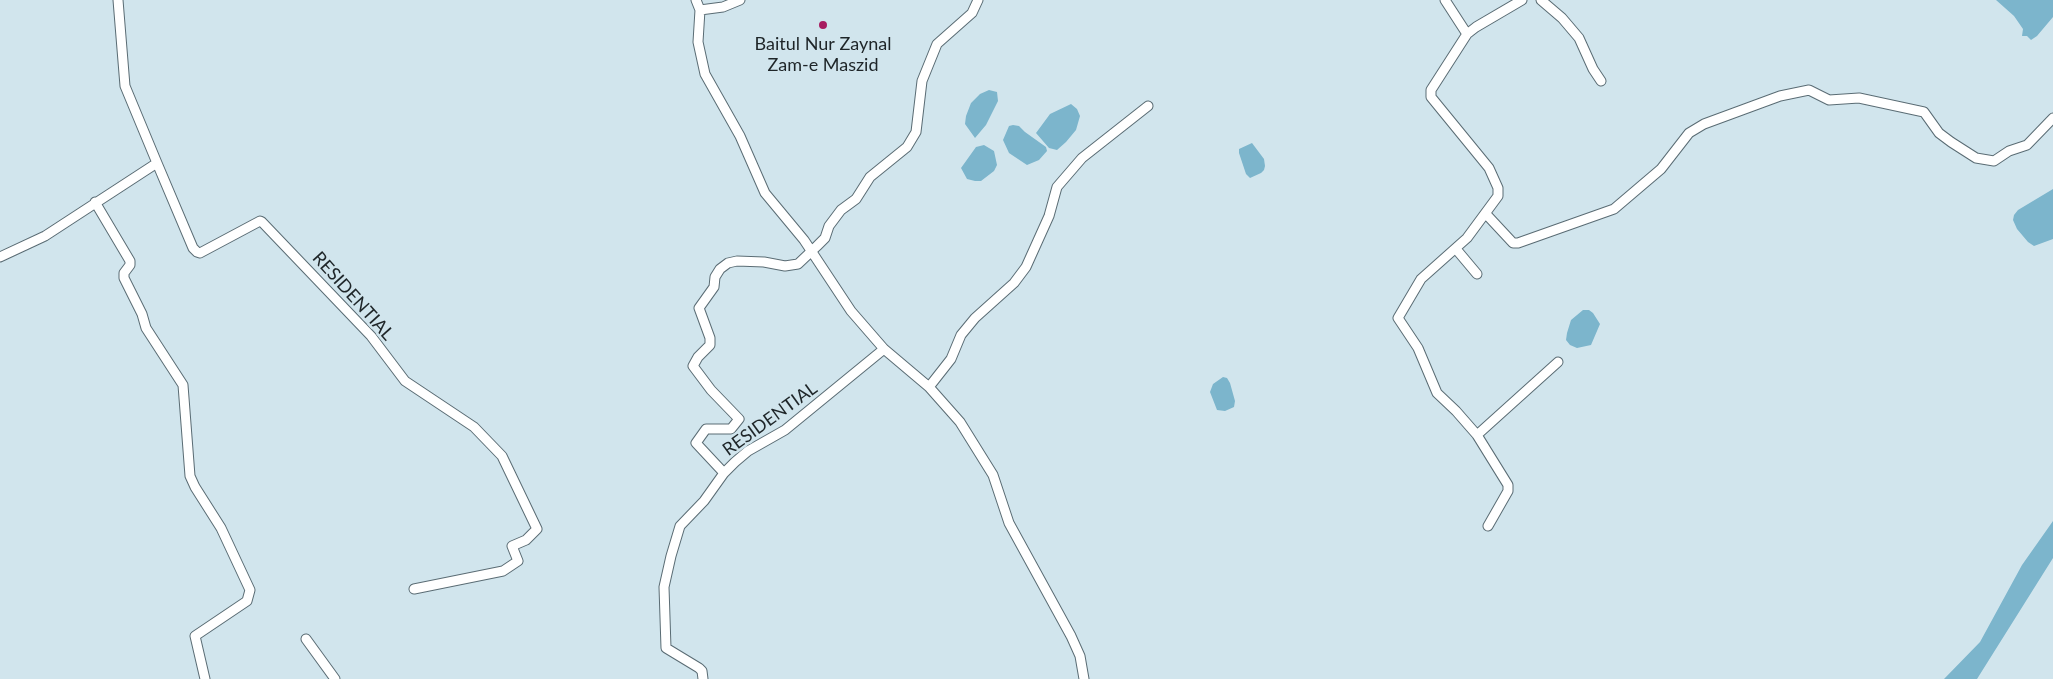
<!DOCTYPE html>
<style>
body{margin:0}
canvas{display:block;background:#d1e5ed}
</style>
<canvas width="2053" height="679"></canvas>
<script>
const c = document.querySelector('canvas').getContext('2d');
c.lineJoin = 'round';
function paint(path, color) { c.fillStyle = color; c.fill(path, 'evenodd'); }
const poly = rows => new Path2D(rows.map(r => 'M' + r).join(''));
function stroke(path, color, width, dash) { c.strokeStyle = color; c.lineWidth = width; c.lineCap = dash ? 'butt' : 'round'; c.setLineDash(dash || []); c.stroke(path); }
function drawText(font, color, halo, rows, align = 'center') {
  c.font = font + ' Lato,sans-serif'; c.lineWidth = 5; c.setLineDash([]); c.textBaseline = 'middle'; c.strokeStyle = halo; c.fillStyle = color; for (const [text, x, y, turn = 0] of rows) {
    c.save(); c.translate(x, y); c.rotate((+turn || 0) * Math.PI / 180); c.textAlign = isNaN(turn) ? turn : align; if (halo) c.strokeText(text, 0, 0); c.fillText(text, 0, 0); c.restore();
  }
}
const water = poly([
 [1996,0,2053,0,2053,17,2037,36,2031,40,2027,36,2022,36,2023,29,2014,16],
 [989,90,997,92,998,101,986,125,975,138,965,124,966,116,971,103,980,94],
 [1071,104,1077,109,1080,116,1076,130,1066,142,1057,150,1049,148,1036,133,1050,114],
 [1013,125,1019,126,1025,132,1046,147,1047,151,1039,160,1027,165,1009,153,1003,140,1009,126],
 [1252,143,1264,159,1265,166,1264,170,1261,173,1250,178,1246,174,1239,153,1239,149],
 [984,145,994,151,997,165,994,171,981,181,975,181,967,179,961,168,976,147],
 [2053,189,2053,239,2034,246,2028,242,2017,229,2013,220,2014,215,2018,210],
 [1583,310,1589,310,1593,313,1600,324,1591,345,1577,348,1570,345,1566,340,1567,333,1571,320],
 [1223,377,1227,378,1230,383,1235,401,1234,407,1225,411,1217,410,1210,392,1213,384],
 [2053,521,2053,558,1977,679,1944,679,1980,642,2022,565]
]);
const minor = poly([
 [118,0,125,86,157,163,193,248,197,252,200,253,260,221,262,222,371,336,405,381,474,427,502,456,537,529,526,540,512,546,518,561,503,571,414,589],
 [696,0,700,10,698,42,705,74,740,136,765,193,804,240,851,311,884,349,929,387,960,422,993,475,1009,523,1071,636,1080,656,1084,679],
 [1445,0,1467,34,1476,27,1522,0],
 [1541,0,1562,18,1579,38,1593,69,1601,81],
 [700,10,723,7,740,0],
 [1467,34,1431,90,1431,97,1489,168,1498,188,1498,196,1467,238,1421,279,1398,318,1418,348,1437,393,1456,411,1477,435,1508,485,1508,491,1488,526],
 [95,202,130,261,130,265,124,273,124,278,142,314,146,328,183,385,190,476,195,487,221,528,250,590,247,601,195,636,205,679],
 [1486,214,1513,243,1518,243,1614,209,1661,169,1689,133,1704,124,1780,96,1809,90,1829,100,1859,98,1924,112,1939,133,1951,142,1976,158,1994,161,2009,151,2027,145,2053,118],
 [1456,249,1477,274],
 [0,257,45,236,157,163],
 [929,387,951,359,961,335,975,318,1014,283,1026,267,1049,216,1057,187,1082,158,1148,106],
 [1477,435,1558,362],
 [724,473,696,443,706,429,731,429,739,419,711,390,693,366,698,357,710,345,710,338,699,308,714,287,715,277,720,269,728,263,737,261,764,262,785,266,798,264,817,246,825,238,829,226,841,210,856,199,870,177,907,147,916,132,922,81,937,44,972,13,978,0],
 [306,639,335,679],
 [703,679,702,671,699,668,666,648,664,587,671,556,680,526,704,501,724,473,735,462,748,451,785,430,884,349]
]);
const markers = [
 [823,25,5,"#a71c60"]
];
const poiNames = [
 ["Baitul Nur Zaynal",823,44],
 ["Zam-e Maszid",823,65]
];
const streetNames = [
 ["RESIDENTIAL",353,296,48],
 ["RESIDENTIAL",770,419,-36]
];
paint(water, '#7cb5cc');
stroke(minor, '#5a6c74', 11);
stroke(minor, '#fff', 9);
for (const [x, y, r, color] of markers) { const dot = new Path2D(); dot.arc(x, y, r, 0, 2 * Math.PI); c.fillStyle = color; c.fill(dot); stroke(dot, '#d1e5ed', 2); }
drawText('18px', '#1e2528', '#d1e5ed', poiNames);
drawText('18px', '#1e2528', '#d1e5ed', streetNames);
</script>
